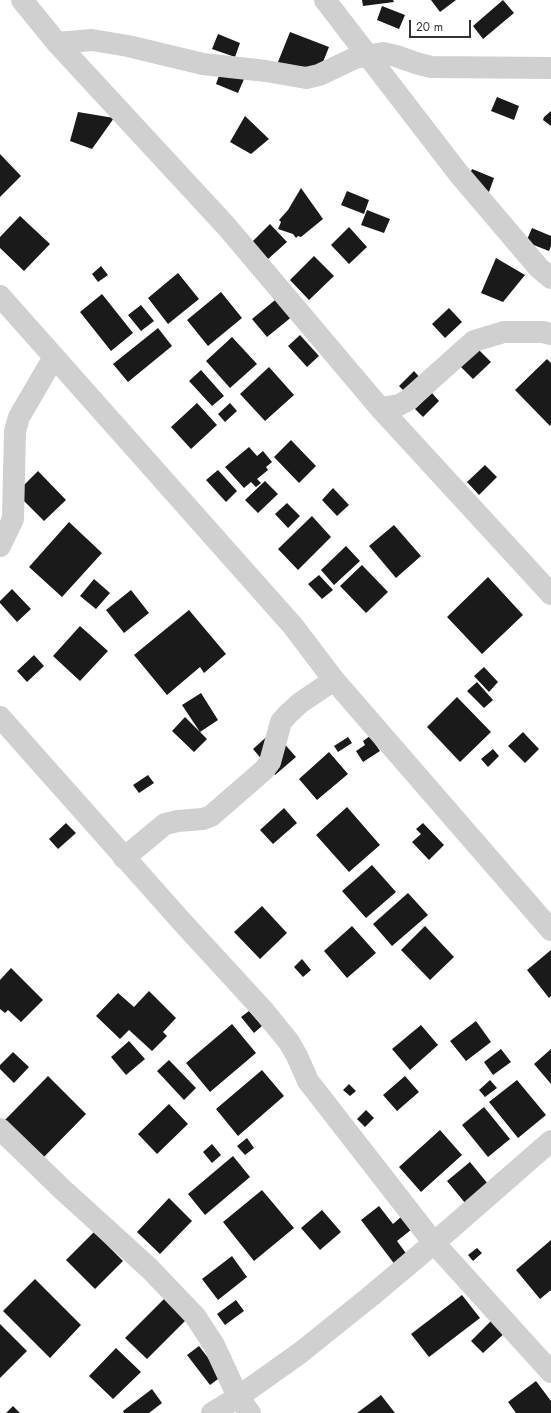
<!DOCTYPE html>
<style>
body{margin:0}
#map{position:relative;width:551px;height:1413px;overflow:hidden;background:#fff;font-family:Jost,sans-serif}
canvas{display:block}
.scale{position:absolute;left:409px;top:20px;width:62px;height:18px;box-sizing:border-box;border:2px solid #333;border-top:0;padding-left:5px;font-size:12px;line-height:14px;white-space:nowrap;color:#333;-webkit-text-stroke:3px #fff;paint-order:stroke}
</style>
<div id="map">
<canvas width="551" height="1413"></canvas>
<div class="scale">20 m</div>
</div>
<script>
const c = document.querySelector('canvas').getContext('2d');
c.lineJoin = 'round';
function paint(path, color) { c.fillStyle = color; c.fill(path, 'evenodd'); }
const poly = rows => new Path2D(rows.map(r => 'M' + r).join(''));
function stroke(path, color, width, dash) { c.strokeStyle = color; c.lineWidth = width; c.lineCap = dash ? 'butt' : 'round'; c.setLineDash(dash || []); c.stroke(path); }
const building = poly([
 [362,0,393,0,394,2,363,6],
 [431,0,456,0,440,12],
 [503,0,514,13,483,39,473,26],
 [382,6,405,15,399,29,377,20],
 [290,32,329,47,315,82,276,67],
 [218,34,240,43,235,57,212,49],
 [221,70,244,79,238,93,216,84],
 [497,97,519,106,514,120,491,111],
 [551,111,551,126,543,120,544,117],
 [78,112,114,118,92,149,70,141],
 [245,116,269,139,251,154,230,142],
 [0,154,21,176,0,197],
 [472,169,494,178,489,192,466,183],
 [301,188,323,219,301,237,298,236,296,238,293,234,278,229,281,222,279,220,288,210],
 [347,191,369,200,364,214,341,205],
 [367,210,390,219,384,233,361,225],
 [20,216,50,244,24,271,0,248,0,237],
 [270,224,287,242,268,259,252,242],
 [349,227,367,247,349,264,331,245],
 [532,228,551,236,551,246,549,251,526,242],
 [314,256,334,276,309,300,290,280],
 [496,258,525,275,503,302,481,293],
 [101,266,108,275,98,282,92,274],
 [178,273,199,299,168,324,148,298],
 [221,292,242,318,208,346,187,320],
 [102,294,133,333,111,351,80,312],
 [280,296,294,315,267,337,252,319],
 [141,305,154,321,141,331,128,315],
 [449,308,462,322,445,338,432,324],
 [158,328,172,346,128,382,113,364],
 [300,335,319,356,307,367,288,346],
 [232,337,257,364,230,388,206,361],
 [477,348,491,362,473,379,459,365],
 [547,359,551,363,551,424,550,426,515,390],
 [269,367,294,395,265,421,240,394],
 [201,370,224,396,212,406,189,381],
 [414,371,422,380,407,394,399,386],
 [432,393,439,401,423,417,415,409],
 [197,403,217,425,191,449,171,427],
 [230,403,237,411,225,422,218,414],
 [291,440,316,466,299,483,274,457],
 [249,447,257,456,263,451,272,462,266,467,268,470,257,479,261,483,256,487,251,482,244,488,225,467],
 [485,465,497,477,479,495,467,482],
 [218,470,237,491,226,502,206,480],
 [38,471,66,500,44,521,16,493],
 [265,481,278,494,258,513,245,500],
 [333,488,349,505,337,516,322,500],
 [287,503,300,516,288,528,275,514],
 [312,516,331,537,298,570,278,549],
 [69,522,102,553,62,597,29,567],
 [394,525,421,556,396,578,369,546],
 [346,546,360,561,334,585,321,570],
 [362,565,388,592,366,613,340,586],
 [319,575,333,590,322,599,308,584],
 [488,577,523,615,482,654,447,617],
 [94,579,110,593,96,609,80,596],
 [12,589,31,609,17,622,0,603,0,601],
 [131,590,149,613,124,633,106,610],
 [189,610,226,654,204,673,200,667,167,695,134,655],
 [80,626,108,651,80,681,53,656],
 [34,655,44,666,27,682,17,671],
 [484,667,498,682,489,692,474,676],
 [477,682,493,700,484,708,467,691],
 [201,693,218,720,200,732,182,705],
 [457,697,491,732,460,762,427,727],
 [185,717,207,739,194,752,172,731],
 [273,731,296,757,275,775,253,749],
 [523,732,539,749,525,763,508,746],
 [370,736,380,751,363,762,356,751,365,745,363,741],
 [348,737,352,743,338,752,334,746],
 [493,749,499,756,488,767,481,759],
 [329,752,348,774,317,800,299,779],
 [148,775,154,783,139,793,133,785],
 [347,807,380,845,349,872,316,835],
 [284,808,297,823,273,844,260,830],
 [66,823,76,833,58,849,49,839],
 [423,823,444,845,429,860,412,842,421,834,416,829],
 [372,865,396,892,366,918,342,891],
 [408,893,428,915,392,946,373,924],
 [262,906,287,933,260,959,234,932],
 [352,926,376,953,347,978,324,951],
 [425,926,454,957,430,980,401,950],
 [551,950,551,996,549,998,527,970],
 [302,959,311,970,303,977,294,967],
 [11,968,43,1000,21,1022,8,1010,5,1013,0,1009,0,980],
 [149,991,176,1018,163,1032,167,1036,152,1051,129,1030,120,1039,96,1016,118,993,134,1007],
 [249,1011,262,1026,254,1033,241,1017],
 [476,1021,491,1042,466,1061,450,1041],
 [232,1024,256,1053,210,1092,186,1063],
 [421,1025,438,1045,410,1070,392,1049],
 [129,1041,145,1059,126,1075,111,1057],
 [501,1049,511,1062,493,1075,484,1062],
 [551,1049,551,1084,534,1064],
 [13,1052,29,1067,14,1083,0,1069,0,1065],
 [169,1060,196,1088,184,1100,157,1071],
 [262,1070,284,1096,238,1136,216,1109],
 [48,1076,86,1114,42,1159,4,1121],
 [405,1076,419,1092,397,1111,383,1095],
 [490,1080,497,1088,485,1097,479,1090],
 [517,1080,546,1115,518,1138,489,1102],
 [349,1084,356,1091,350,1096,343,1090],
 [169,1104,188,1124,157,1154,138,1134],
 [484,1107,510,1139,488,1157,462,1125],
 [366,1110,374,1118,365,1127,357,1119],
 [440,1130,462,1155,421,1192,399,1167],
 [247,1138,254,1148,245,1155,237,1146],
 [212,1144,221,1155,212,1163,203,1152],
 [233,1156,250,1177,205,1215,188,1194],
 [470,1162,493,1190,470,1209,447,1181],
 [262,1190,294,1228,254,1261,223,1222],
 [169,1198,192,1221,160,1254,137,1232],
 [379,1206,393,1224,402,1216,412,1229,397,1241,408,1256,396,1266,361,1220],
 [322,1210,341,1232,320,1250,301,1228],
 [94,1232,123,1261,95,1289,66,1260],
 [551,1240,551,1290,540,1299,516,1270],
 [477,1248,482,1253,473,1261,468,1255],
 [232,1256,247,1277,218,1300,202,1279],
 [35,1279,81,1325,50,1358,3,1311],
 [462,1295,480,1318,429,1357,411,1334],
 [165,1298,186,1320,147,1359,125,1338],
 [236,1300,244,1311,225,1325,217,1314],
 [494,1318,507,1331,483,1353,471,1341],
 [0,1324,27,1351,0,1378],
 [199,1346,222,1376,210,1385,187,1355],
 [116,1348,141,1372,113,1399,89,1376],
 [536,1381,551,1401,551,1413,516,1413,508,1402],
 [152,1389,162,1403,149,1413,124,1413,123,1411],
 [381,1395,395,1413,357,1413],
 [13,1406,20,1413,6,1413]
]);
const street = poly([
 [22,0,57,43,227,227,380,408,551,594],
 [325,0,459,174,539,268,551,278],
 [57,43,92,40,128,46,203,64,266,71,306,78,319,75,355,58,383,53,396,56,416,63,431,67,551,68],
 [0,296,293,626,334,680,551,930],
 [380,408,399,405,408,400,474,341,504,332,543,332,551,334],
 [0,546,13,519,15,431,19,417,54,357],
 [0,717,183,923,263,1010,289,1042,297,1056,308,1081,434,1243,551,1372],
 [124,858,165,824,178,821,203,819,211,816,264,770,270,762,281,722,288,714,300,703,334,680],
 [0,1129,63,1190,149,1268,195,1316,214,1345,238,1397,250,1413],
 [212,1413,238,1397,300,1353,371,1296,434,1243,551,1141]
]);
paint(building, '#1a1a1a');
stroke(street, '#d0d0d0', 22);
</script>
